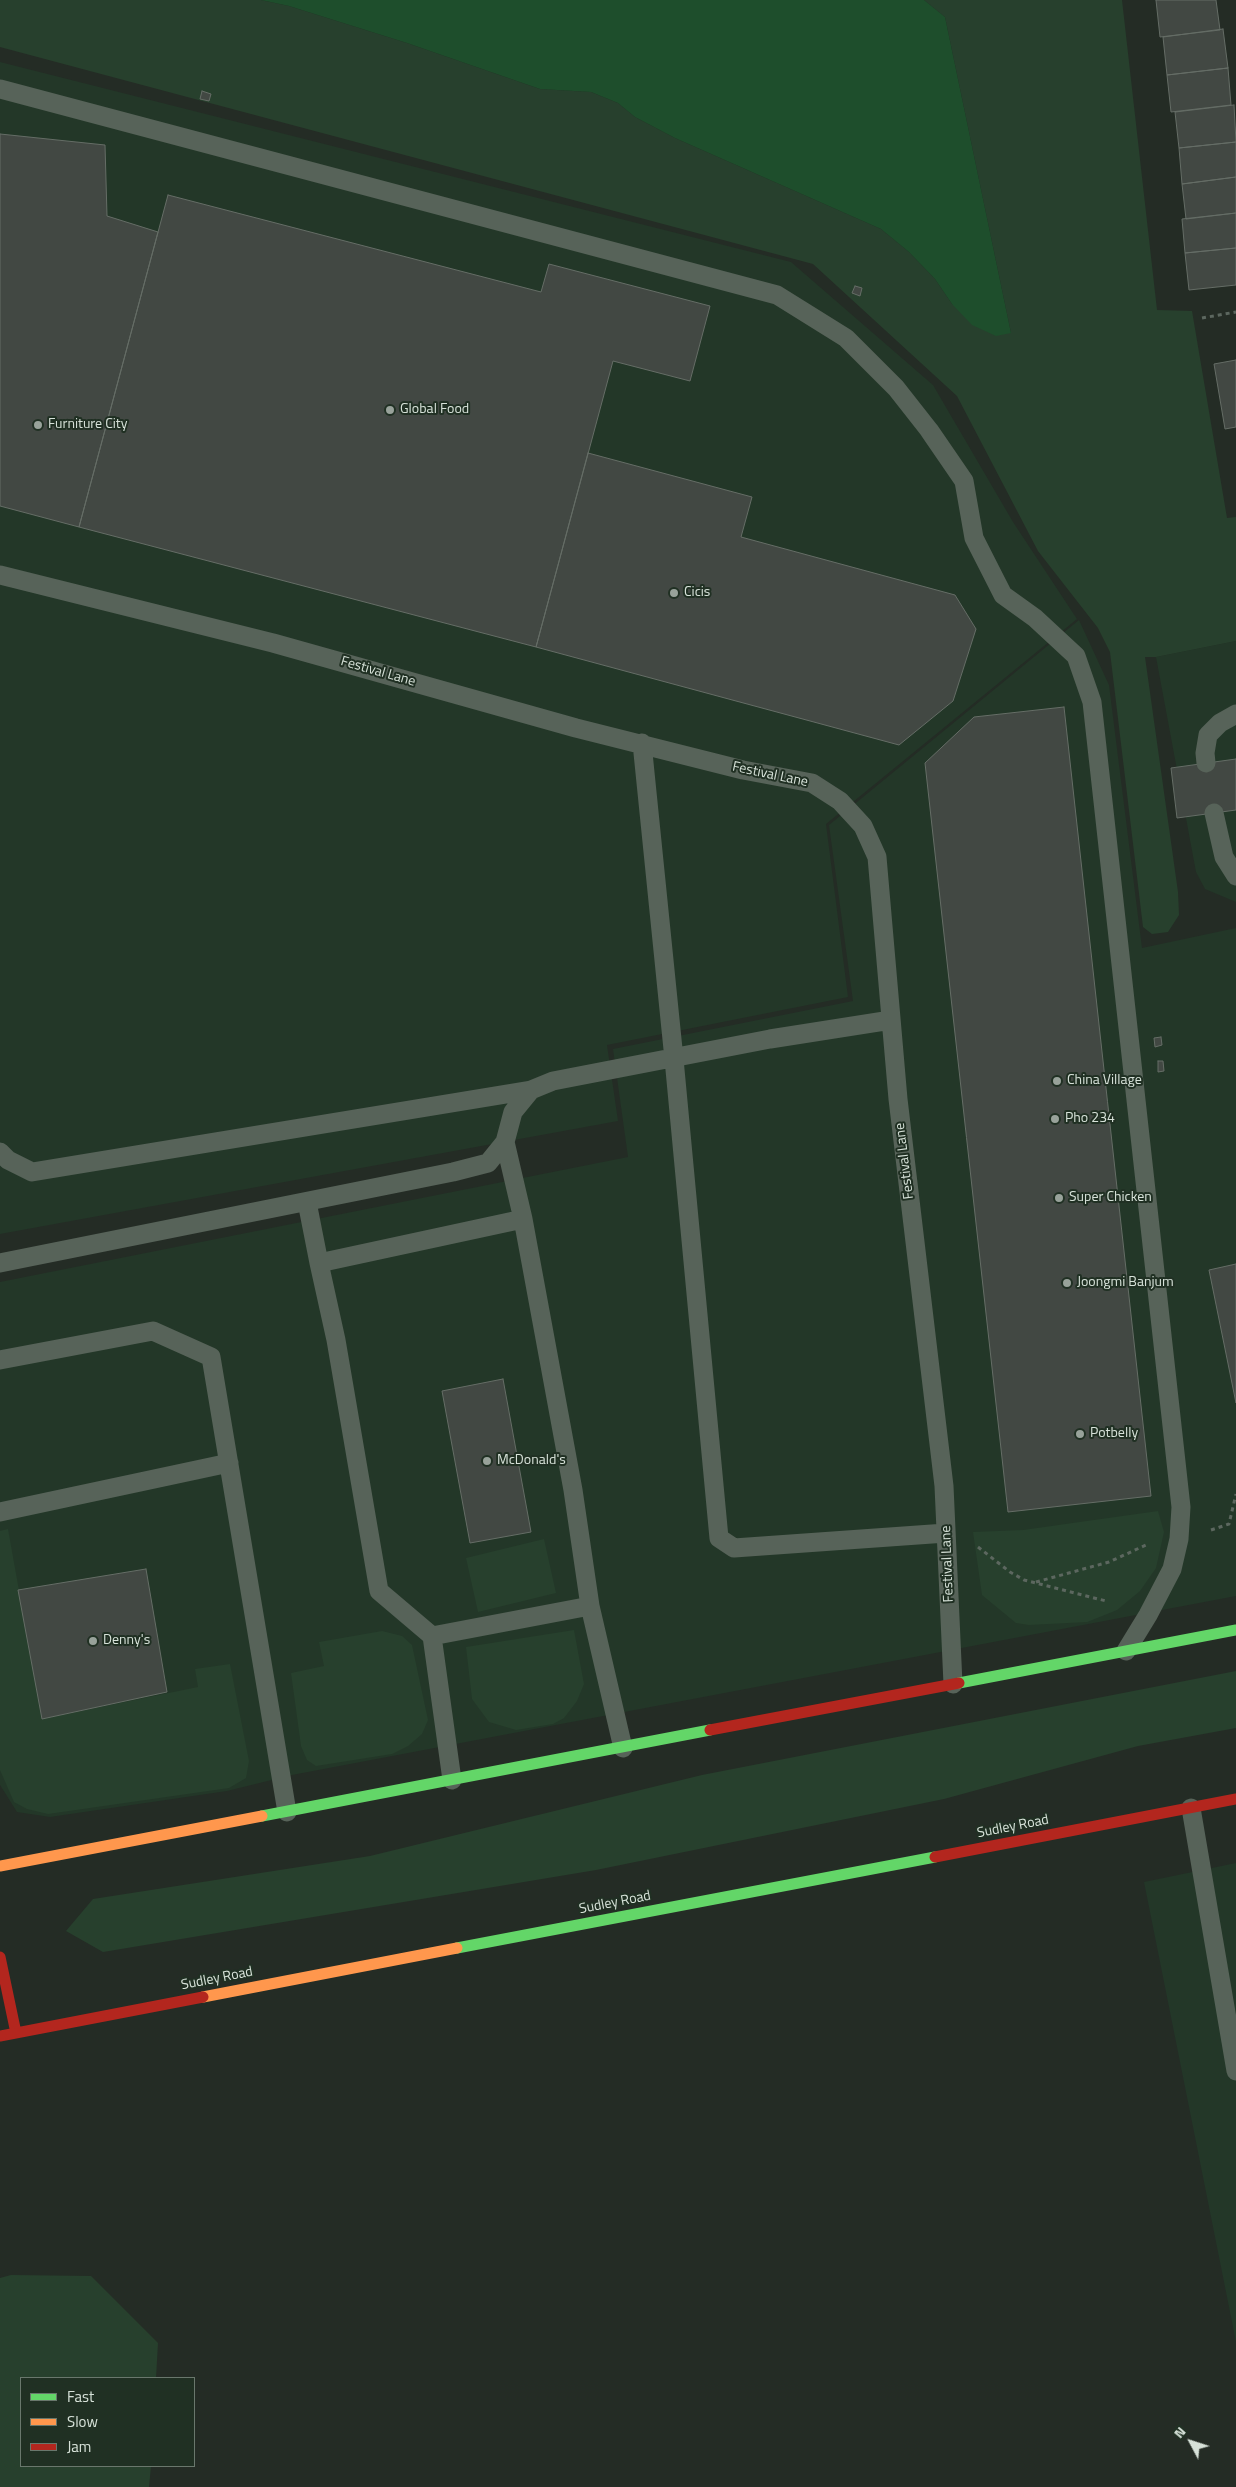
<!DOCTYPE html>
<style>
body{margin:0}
#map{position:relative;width:1236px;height:2487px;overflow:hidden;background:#242c25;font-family:"Titillium Web",sans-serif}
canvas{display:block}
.legend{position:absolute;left:20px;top:2377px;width:175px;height:90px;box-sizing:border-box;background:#203023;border:1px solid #69776c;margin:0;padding:6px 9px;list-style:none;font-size:15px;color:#d7e2d9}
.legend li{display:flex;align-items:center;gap:10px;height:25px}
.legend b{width:25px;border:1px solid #69776c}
.north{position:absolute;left:1166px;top:2417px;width:50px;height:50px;-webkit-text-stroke:4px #203023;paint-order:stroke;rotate:310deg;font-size:14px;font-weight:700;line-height:20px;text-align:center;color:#d7e2d9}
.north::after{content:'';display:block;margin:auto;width:18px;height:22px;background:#d7e2d9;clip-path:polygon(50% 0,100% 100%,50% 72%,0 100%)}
</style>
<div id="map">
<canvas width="1236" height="2487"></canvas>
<ul class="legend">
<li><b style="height:6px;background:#63d668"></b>Fast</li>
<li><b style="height:6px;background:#ff974d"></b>Slow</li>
<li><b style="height:6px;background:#b3261e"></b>Jam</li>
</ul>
<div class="north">N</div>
</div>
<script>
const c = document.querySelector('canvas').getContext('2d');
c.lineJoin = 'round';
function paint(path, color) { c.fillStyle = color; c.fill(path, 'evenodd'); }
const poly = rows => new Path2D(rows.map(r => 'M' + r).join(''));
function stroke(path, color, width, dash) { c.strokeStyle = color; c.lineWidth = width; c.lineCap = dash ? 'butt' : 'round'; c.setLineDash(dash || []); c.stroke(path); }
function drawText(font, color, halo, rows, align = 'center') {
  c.font = font + ' "Titillium Web",sans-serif'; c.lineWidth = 4; c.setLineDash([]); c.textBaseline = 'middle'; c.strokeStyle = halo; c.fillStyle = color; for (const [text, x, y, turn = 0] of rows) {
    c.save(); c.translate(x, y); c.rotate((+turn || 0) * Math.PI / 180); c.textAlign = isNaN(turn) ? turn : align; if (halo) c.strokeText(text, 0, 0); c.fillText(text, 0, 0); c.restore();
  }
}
const built = poly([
 [0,62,791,262,933,385,1013,522,1077,619,826,824,848,997,607,1045,618,1121,0,1234],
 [1079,620,1109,685,1142,948,1236,928,1236,1596,292,1775,227,1791,50,1817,17,1812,0,1785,0,1282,628,1157,613,1049,853,1001,829,825],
 [1236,641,1236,902,1205,889,1196,872,1156,657],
 [1236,1863,1236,2342,1144,1882]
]);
const green = poly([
 [0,0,261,0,289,6,407,43,540,89,591,92,618,103,635,117,675,138,881,229,909,252,935,279,952,304,1011,333,945,17,924,0,1122,0,1157,310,1192,311,1227,518,1236,517,1236,641,1156,657,1145,657,1178,892,1179,915,1168,932,1152,934,1143,927,1110,652,1098,628,1038,551,957,396,813,264,0,47],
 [1158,1511,1164,1532,1156,1568,1140,1591,1117,1610,1087,1622,1029,1625,1016,1623,982,1595,973,1532,1023,1530],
 [8,1529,42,1719,198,1687,195,1669,230,1664,249,1761,246,1778,229,1788,48,1814,27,1809,14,1802,0,1770,0,1531],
 [544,1539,556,1593,478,1612,466,1558],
 [574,1630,584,1684,577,1701,564,1718,553,1724,516,1730,489,1722,472,1699,466,1647],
 [382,1631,402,1636,412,1645,428,1720,422,1734,408,1746,392,1754,316,1766,307,1760,301,1746,291,1673,324,1666,319,1642],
 [1236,1671,1236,1728,1138,1746,944,1799,596,1870,103,1952,66,1931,93,1899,370,1856,702,1775],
 [11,2275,91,2276,158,2343,156,2378,21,2378,21,2466,151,2466,149,2487,0,2487,0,2278]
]);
const water = poly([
 [261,0,924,0,945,17,1011,333,996,336,972,325,952,304,935,279,909,252,881,229,675,138,635,117,618,103,591,92,540,89,407,43,289,6]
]);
const building = poly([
 [1156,0,1216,0,1220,30,1160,37,1156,0],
 [1223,29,1228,68,1167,75,1163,37,1223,29],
 [1228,68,1231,105,1171,112,1167,75,1228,68],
 [202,91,211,94,209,101,200,99,202,91],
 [1234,105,1236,142,1179,148,1175,112,1234,105],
 [0,134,105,145,107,216,158,232,79,527,0,506,0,134],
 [1236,142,1236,177,1182,184,1179,148,1236,142],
 [1236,177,1236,213,1186,219,1182,184,1236,177],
 [168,195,541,292,549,264,710,306,690,381,613,361,536,647,79,527,168,195],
 [1236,213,1236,248,1185,253,1182,219,1236,213],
 [1236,248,1236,285,1189,290,1185,253,1236,248],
 [855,286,862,288,860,296,852,293,855,286],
 [1236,360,1236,427,1225,429,1214,364,1236,360],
 [588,453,752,497,741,537,955,595,976,629,953,701,899,745,536,647,588,453],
 [1064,707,1151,1496,1008,1512,925,763,974,717,1064,707],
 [1236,759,1236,810,1177,818,1171,768,1236,759],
 [1161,1037,1162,1045,1155,1047,1154,1038,1161,1037],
 [1158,1061,1163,1061,1164,1071,1158,1072,1158,1061],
 [1236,1264,1236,1403,1209,1270,1236,1264],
 [503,1379,531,1532,470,1543,442,1391,503,1379],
 [146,1569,167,1692,42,1719,18,1590,146,1569]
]);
const path = poly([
 [1202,318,1236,312],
 [1211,1530,1229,1524,1236,1494],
 [978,1547,1010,1572,1024,1580,1106,1601],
 [1036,1582,1109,1562,1146,1545]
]);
const lane = poly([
 [0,89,777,295,846,338,896,388,929,430,964,481,974,538,1003,595,1035,618,1076,656,1092,702,1181,1507,1179,1539,1172,1569,1148,1615,1126,1651],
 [0,575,273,643,576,728,743,770,812,783,840,801,863,826,877,857,898,1099,944,1486,953,1684],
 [642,743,674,1059,719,1538,734,1548,946,1533],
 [1206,763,1205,753,1208,735,1220,723,1236,714],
 [1214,813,1224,857,1236,876],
 [505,1142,523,1219,573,1490,590,1606,623,1748],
 [0,1152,8,1160,32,1172,531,1090],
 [307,1202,319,1263],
 [523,1219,319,1263,336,1340,379,1591,432,1636,590,1606],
 [0,1263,453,1172,488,1163,505,1142,513,1112,531,1090,553,1081,770,1039,891,1020],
 [0,1360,153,1331,211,1357,287,1812],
 [0,1512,229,1463],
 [432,1636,452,1780],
 [1191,1808,1236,2071]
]);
const fast = poly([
 [959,1683,1236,1630],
 [262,1816,710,1730],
 [457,1948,935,1857]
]);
const slow = poly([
 [0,1866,262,1816],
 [203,1997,457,1948]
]);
const jam = poly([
 [710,1730,959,1683],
 [935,1857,1236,1799],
 [0,1957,16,2033],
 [0,2036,203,1997]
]);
const markers = [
 [390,410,5,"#98a29a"],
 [38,425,5,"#98a29a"],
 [674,593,5,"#98a29a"],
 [1057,1081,5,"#98a29a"],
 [1055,1119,5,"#98a29a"],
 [1059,1198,5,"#98a29a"],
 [1067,1283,5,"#98a29a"],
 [1080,1434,5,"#98a29a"],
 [487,1461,5,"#98a29a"],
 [93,1641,5,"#98a29a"]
];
const poiNames = [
 ["Global Food",400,410],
 ["Furniture City",48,425],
 ["Cicis",684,593],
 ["China Village",1067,1081],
 ["Pho 234",1065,1119],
 ["Super Chicken",1069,1198],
 ["Joongmi Banjum",1077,1283],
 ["Potbelly",1090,1434],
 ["McDonald's",497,1461],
 ["Denny's",103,1641]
];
const streetNames = [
 ["Festival Lane",378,672,16],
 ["Festival Lane",770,775,12],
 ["Festival Lane",905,1161,-97],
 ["Festival Lane",948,1564,-92],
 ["Sudley Road",1013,1827,-11],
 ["Sudley Road",615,1903,-11],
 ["Sudley Road",217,1979,-11]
];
paint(built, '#233728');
paint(green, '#27402d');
paint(water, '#1e4e2c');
paint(building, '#424843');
stroke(building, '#656d66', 1);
stroke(path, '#5c675f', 3, [4, 4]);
stroke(lane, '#576359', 19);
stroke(fast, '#63d668', 11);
stroke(slow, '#ff974d', 11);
stroke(jam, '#b3261e', 11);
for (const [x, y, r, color] of markers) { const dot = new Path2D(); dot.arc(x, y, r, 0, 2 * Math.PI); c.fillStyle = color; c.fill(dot); stroke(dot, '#203023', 2); }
drawText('14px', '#d7e2d9', '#203023', poiNames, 'left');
drawText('14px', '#d7e2d9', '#203023', streetNames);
</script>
